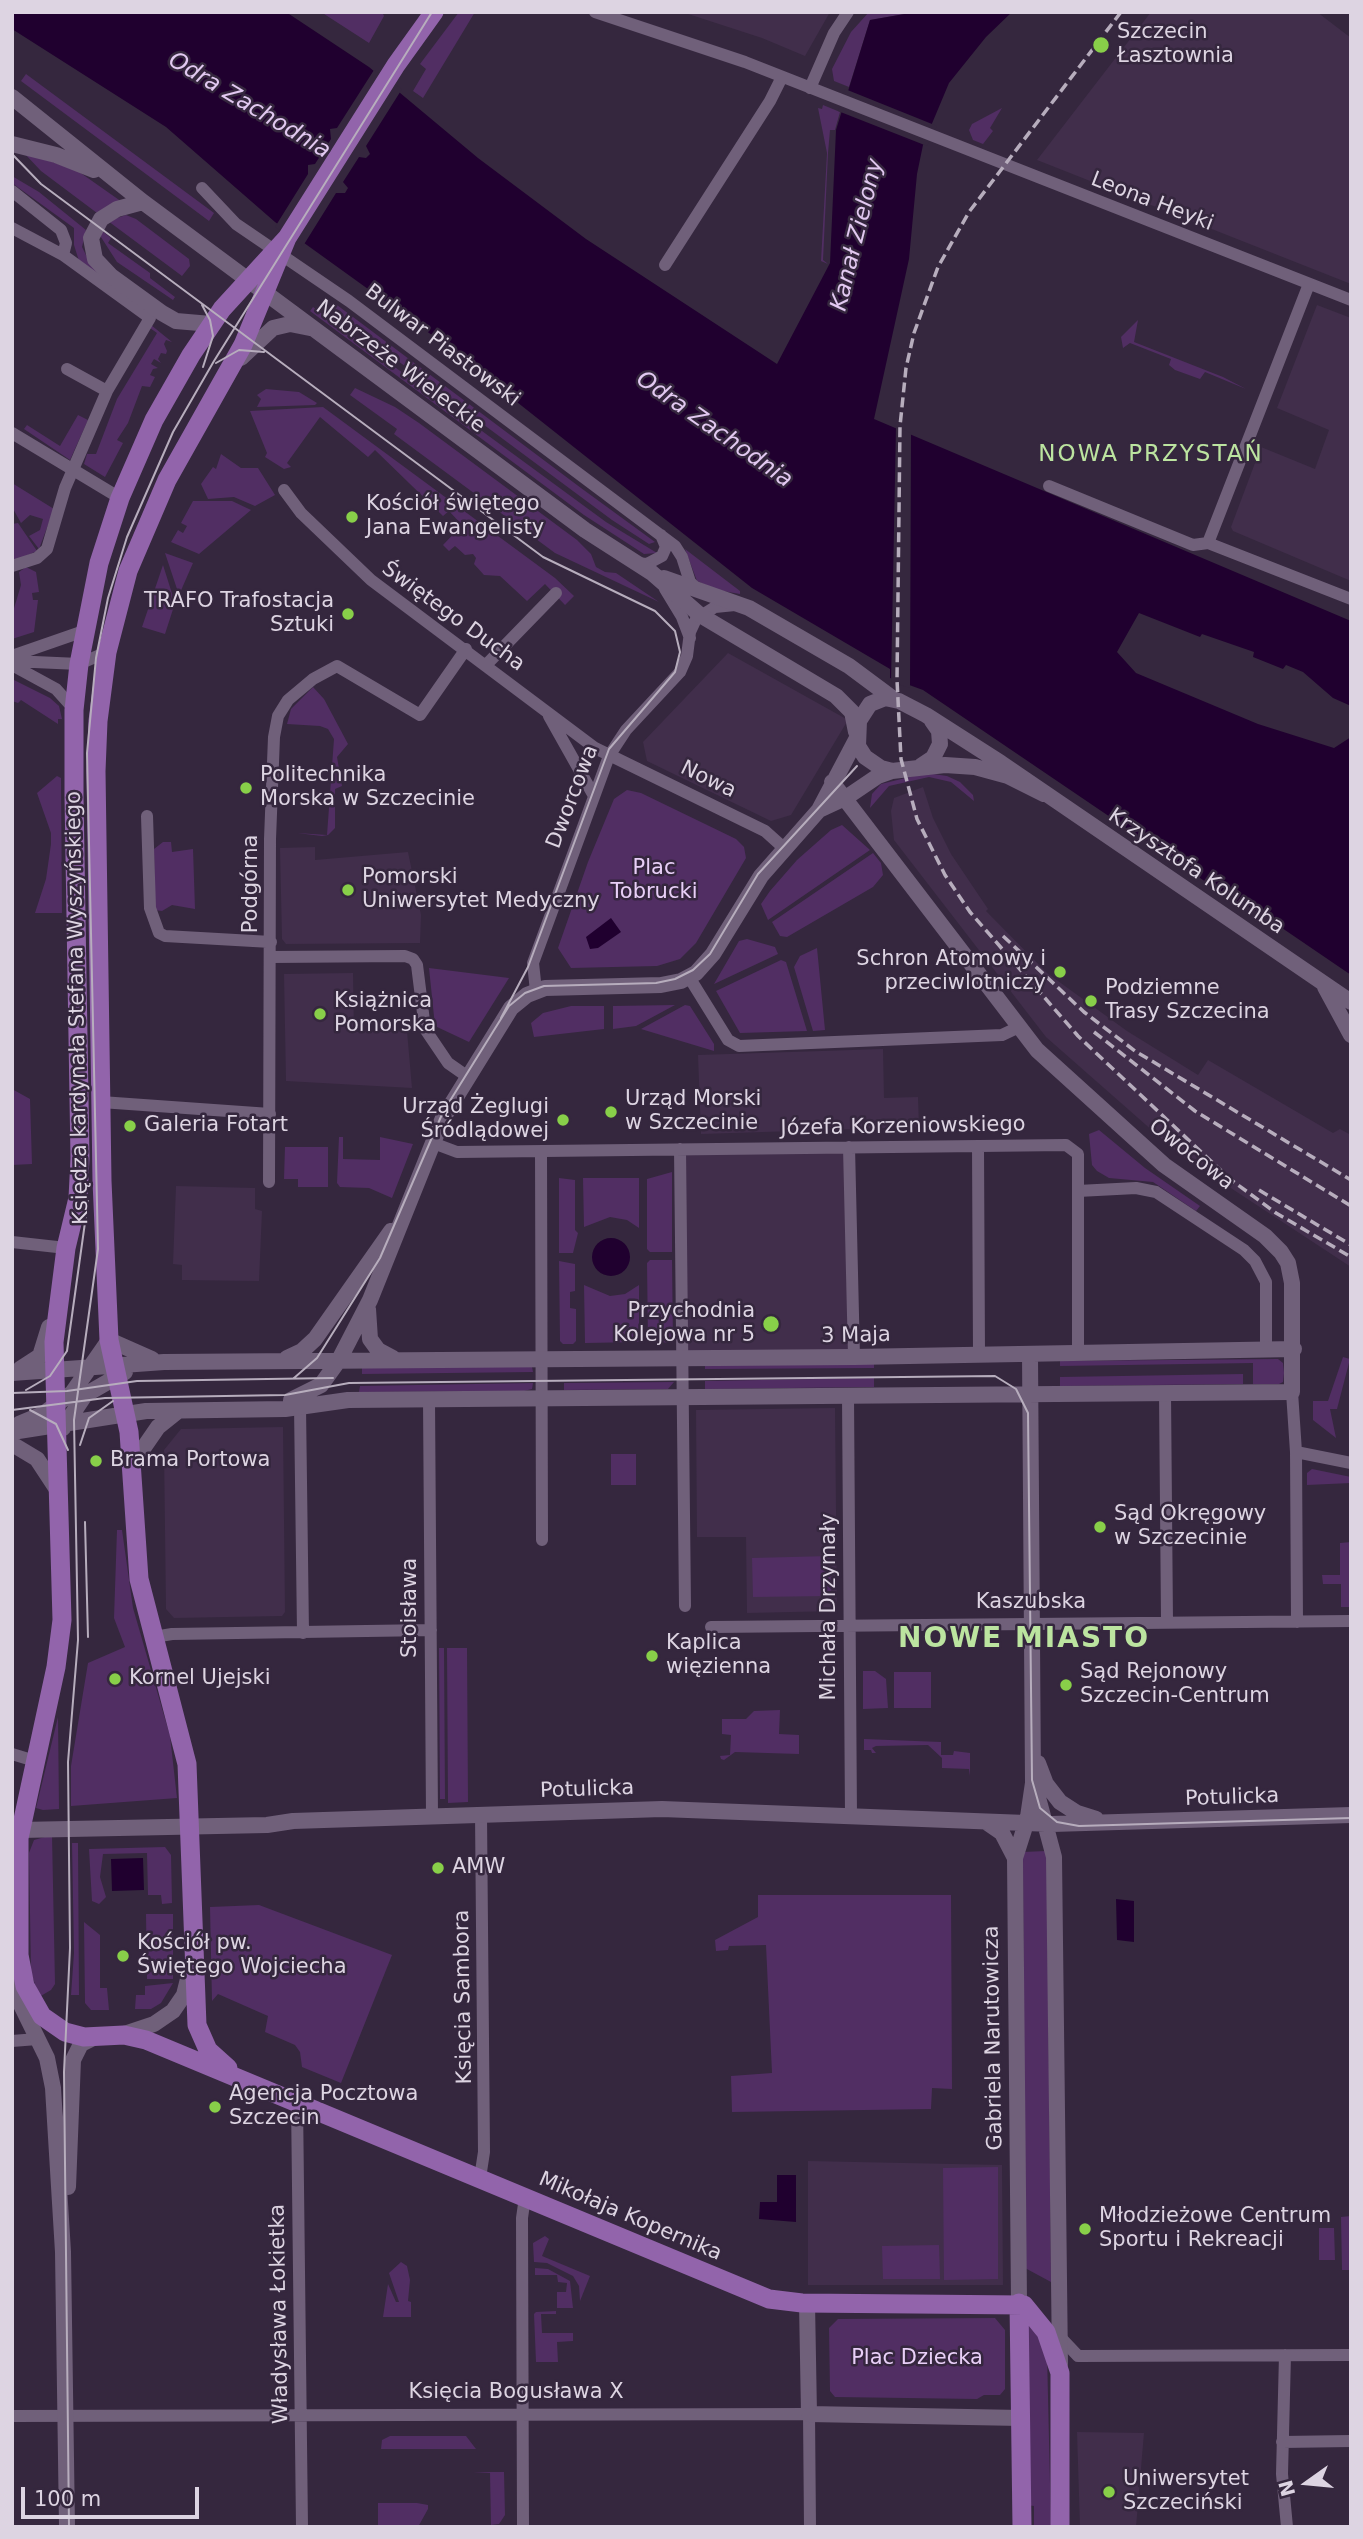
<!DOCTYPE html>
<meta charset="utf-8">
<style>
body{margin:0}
#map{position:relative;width:1363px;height:2539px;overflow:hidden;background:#35273e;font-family:"DejaVu Sans",sans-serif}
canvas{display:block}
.frame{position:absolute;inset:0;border:14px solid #ddd4e2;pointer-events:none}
.north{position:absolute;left:1272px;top:2448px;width:70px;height:70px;-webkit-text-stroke:5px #35273e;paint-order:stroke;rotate:255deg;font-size:19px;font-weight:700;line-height:28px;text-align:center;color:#ddd4e2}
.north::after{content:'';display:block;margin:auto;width:24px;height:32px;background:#ddd4e2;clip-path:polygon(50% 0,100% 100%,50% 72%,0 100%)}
.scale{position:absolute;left:21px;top:2487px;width:178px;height:32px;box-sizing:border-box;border:4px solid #ddd4e2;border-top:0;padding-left:9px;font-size:21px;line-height:24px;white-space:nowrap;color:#ddd4e2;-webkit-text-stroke:5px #35273e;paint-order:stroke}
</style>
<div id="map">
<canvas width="1363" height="2539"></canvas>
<div class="frame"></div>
<div class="north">N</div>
<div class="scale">100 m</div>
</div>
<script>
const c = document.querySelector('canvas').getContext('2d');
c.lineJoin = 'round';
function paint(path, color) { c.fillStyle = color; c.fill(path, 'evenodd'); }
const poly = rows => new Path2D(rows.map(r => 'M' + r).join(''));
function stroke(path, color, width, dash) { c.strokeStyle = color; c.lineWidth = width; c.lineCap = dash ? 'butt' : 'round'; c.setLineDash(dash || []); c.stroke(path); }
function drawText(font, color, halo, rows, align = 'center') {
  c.font = font + ' "DejaVu Sans",sans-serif'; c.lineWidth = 5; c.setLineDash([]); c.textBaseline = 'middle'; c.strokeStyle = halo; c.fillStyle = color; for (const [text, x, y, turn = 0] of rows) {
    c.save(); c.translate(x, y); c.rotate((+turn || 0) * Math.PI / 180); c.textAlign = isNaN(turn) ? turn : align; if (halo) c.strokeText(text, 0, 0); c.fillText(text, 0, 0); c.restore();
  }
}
const built = poly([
 [682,12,830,12,805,56,762,38],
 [1151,12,1317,12,1351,38,1351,284,1037,160],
 [1317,305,1351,318,1351,581,1233,531,1231,527,1261,447,1315,469,1329,430,1277,408],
 [728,653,848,720,791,815,771,821,647,761,643,742],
 [923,787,933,818,951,854,988,909,986,911,1047,973,1127,1031,1198,1075,1208,1060,1333,1133,1340,1129,1351,1135,1351,1267,1179,1154,1046,1037,894,840,891,811,894,798],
 [315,847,315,860,408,852,421,915,420,943,286,944,282,939,280,848],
 [353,973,354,1032,407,1031,412,1088,286,1081,284,974],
 [883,1049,884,1098,918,1097,919,1127,701,1134,698,1055],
 [845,1151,848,1353,687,1355,685,1153],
 [176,1186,255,1188,255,1209,262,1211,259,1281,182,1280,182,1265,173,1264],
 [835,1408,837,1611,747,1613,746,1537,697,1537,696,1410],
 [283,1427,285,1612,282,1616,174,1618,166,1609,164,1450,181,1429],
 [808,2161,1002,2165,1003,2285,808,2285],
 [1077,2432,1144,2433,1136,2527,1080,2527]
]);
const green = poly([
 [321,12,382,12,384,16,369,43],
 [459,12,475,12,423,98,413,91,426,69,420,64],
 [869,12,916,12,870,20,849,87,834,81,832,69,851,32],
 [26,74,214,213,209,221,21,81],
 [823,105,840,112,835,130,830,130,828,153,823,260,828,264,821,261,827,153,818,108,822,109],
 [1002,108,990,128,993,131,983,144,973,140,969,130,972,124],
 [24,153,75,169,122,202,97,213,41,171],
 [12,176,39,192,86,230,82,247,90,263,149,309,79,261,74,245,74,228,12,183],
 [126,215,136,219,189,259,190,266,182,276,108,221],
 [101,230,111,238,108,243,150,273,150,278,175,297,173,300,117,262,99,234],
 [333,302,581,488,655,542,649,544,612,520,328,309],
 [313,307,606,522,657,553,644,554,584,515,310,311],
 [1138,320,1134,342,1223,377,1246,389,1205,372,1200,379,1175,370,1169,365,1171,359,1130,343,1123,348,1121,337],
 [151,325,172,342,166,340,164,344,167,351,166,354,161,353,158,359,161,363,154,359,151,364,158,368,153,369,150,375,155,377,150,387,142,386,128,423,117,440,123,443,105,477,84,464,87,454,96,454,117,399,157,333,150,328],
 [355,388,395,407,419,423,577,540,591,554,596,567,605,572,616,573,659,602,555,553,394,434,397,429,350,395],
 [266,389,299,392,317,403,315,405,257,407,261,399,257,395],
 [323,407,555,578,574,596,565,605,545,584,527,601,500,576,484,575,474,564,476,558,473,554,465,555,455,546,449,551,443,545,462,525,449,511,443,516,375,450,368,457,320,417,287,463,291,467,284,469,265,457,267,453,250,411],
 [78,415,88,420,70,460,24,429,27,425,60,446],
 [221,454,241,468,258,468,275,495,255,506,234,497,208,499,201,484,213,467,216,469],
 [12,483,54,509,39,549,29,536,40,530,43,519,30,515,21,523,12,507],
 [193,501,232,501,251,510,199,554,171,542,178,530,183,533,187,526,181,523],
 [18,523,37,551,12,562,12,524],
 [685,549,740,591,740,594,717,590,697,581],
 [165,553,193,563,179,595],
 [163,565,175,603,165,634,142,627],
 [26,567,36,572,39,592,32,593,33,600,38,600,34,632,12,639,12,615,21,585,19,572],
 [12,679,50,698,59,706,62,719,58,719,58,724,21,700,18,703,12,701],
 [313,687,324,699,348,744,337,757,342,786,335,789,335,828,328,835,322,836,297,833,327,835,334,739,328,729,320,726,287,724,291,709],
 [926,773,947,776,960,782,973,795,974,801,951,782,929,777,889,786,870,808,872,794,881,784],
 [57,776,61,778,62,913,35,913,46,879,51,844,51,833,37,793],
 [627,790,641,793,736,839,744,847,746,858,696,943,680,959,657,966,571,968,558,948,588,862,614,799],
 [842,825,870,850,768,920,761,904,770,891,797,860,831,830],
 [163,842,171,842,172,852,193,849,195,909,172,905,162,911,155,910,154,849],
 [873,853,881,863,883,875,873,887,787,937,780,936,772,922],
 [747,939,775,947,778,954,714,984,739,941],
 [817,948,825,1030,813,1031,794,967,800,956],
 [781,960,786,962,807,1031,740,1033,716,991],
 [429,968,509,978,469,1042,435,1026],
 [675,1005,636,1026,613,1029,613,1006],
 [685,1005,690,1006,714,1044,714,1051,641,1029],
 [571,1006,604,1006,604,1029,534,1037,531,1023,543,1013],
 [12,1089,30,1099,32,1164,12,1165],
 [1099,1130,1145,1168,1200,1206,1196,1211,1153,1182,1109,1178,1097,1171,1092,1165,1089,1134],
 [339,1137,343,1137,343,1159,380,1160,380,1137,413,1144,392,1198,369,1188,340,1187,337,1183],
 [285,1147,328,1147,328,1187,298,1187,298,1179,284,1179],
 [672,1172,672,1252,650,1252,647,1249,647,1179],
 [559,1178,575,1180,575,1230,578,1233,573,1253,559,1253],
 [583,1178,639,1178,639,1228,627,1220,610,1217,584,1227],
 [650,1260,672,1260,673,1343,648,1341,647,1263],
 [559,1261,575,1264,575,1291,570,1292,570,1308,576,1309,576,1341,573,1344,563,1344,560,1341],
 [639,1285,639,1342,585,1343,584,1285,610,1296,625,1294],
 [1343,1357,1350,1359,1337,1409,1330,1409,1336,1438,1313,1420,1313,1401,1328,1401],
 [1278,1359,1283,1363,1284,1373,1283,1382,1279,1384,1253,1384,1253,1363,1060,1366,1060,1361],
 [874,1363,874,1368,705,1369,705,1364],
 [362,1367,532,1367,533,1372,362,1374],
 [1243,1374,1243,1384,1060,1386,1060,1377],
 [874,1378,874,1387,705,1389,705,1381],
 [674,1382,668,1389,564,1390,564,1383],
 [533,1383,532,1389,524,1391,359,1392,360,1386],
 [611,1454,636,1454,636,1485,611,1485],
 [1312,1469,1351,1477,1351,1483,1307,1485,1307,1473],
 [117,1530,122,1530,133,1608,170,1736,177,1798,71,1806,71,1766,88,1663,125,1647,114,1618],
 [1351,1542,1351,1607,1341,1607,1341,1584,1323,1584,1322,1575,1340,1575,1340,1543],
 [830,1556,831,1596,753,1597,752,1558],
 [439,1648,444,1648,445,1799,440,1799],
 [447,1648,467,1648,468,1802,448,1803],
 [863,1671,875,1671,886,1679,888,1708,863,1709],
 [894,1672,931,1672,931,1708,894,1708],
 [780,1710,779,1734,799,1735,799,1754,735,1752,724,1760,721,1759,720,1756,730,1755,731,1735,722,1734,722,1719,746,1719,754,1711],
 [58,1717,59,1809,43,1810,36,1808],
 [864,1739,941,1742,941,1755,953,1755,954,1751,970,1753,970,1776,969,1769,942,1768,942,1758,928,1745,876,1746,872,1748,876,1753,872,1753,871,1750,864,1750],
 [52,1835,55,1984,51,1990,39,1997,31,1972,29,1853,34,1840],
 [72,1843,78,1843,79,1995,71,1995,74,1953],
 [165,1847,171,1855,172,1903,162,1904,161,1895,148,1895,147,1853,103,1854,100,1877,106,1897,99,1904,92,1901,89,1849],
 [1046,1851,1047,1858,1051,2282,1025,2268,1023,1852],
 [758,1895,951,1895,952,2089,932,2088,931,2109,732,2112,731,2076,772,2073,766,1945,729,1946,728,1950,716,1951,715,1940,758,1917],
 [259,1905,392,1955,341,2083,302,2067,300,2052,295,2045,265,2032,268,2016,218,1994,212,2001,210,1907],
 [146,1914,173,1914,173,1979,147,1979],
 [84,1922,100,1935,100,1988,107,1988,109,2010,91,2010,85,2003],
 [173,1983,161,2003,151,2009,135,2009,136,1995,145,1995,145,1986],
 [998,2167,998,2279,944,2280,943,2168],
 [1351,2216,1351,2270,1342,2270,1341,2217],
 [1319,2228,1334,2228,1335,2260,1319,2260],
 [545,2236,549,2239,542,2256,590,2276,580,2301,579,2286,573,2276,547,2263,534,2262,533,2243],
 [939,2245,940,2279,883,2279,882,2246],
 [401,2262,407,2266,410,2280,408,2301,411,2302,411,2317,383,2317,388,2284,396,2302,399,2302,389,2273],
 [535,2268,548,2269,570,2281,573,2308,557,2308,557,2292,566,2292,567,2283,558,2282,557,2275,535,2275],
 [556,2311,556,2314,541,2314,542,2333,573,2333,573,2341,557,2342,558,2362,536,2362,534,2314,536,2312],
 [995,2318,1005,2330,1005,2389,1000,2395,984,2395,977,2399,835,2397,830,2391,829,2328,838,2319],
 [1026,2322,1032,2322,1047,2353,1051,2527,1034,2527,1034,2506,1027,2505],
 [390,2436,466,2436,476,2449,381,2449,382,2440],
 [473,2472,504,2472,505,2515,499,2524,491,2525,490,2473],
 [378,2503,417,2503,428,2505,428,2509,418,2527,378,2527]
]);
const water = poly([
 [12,12,286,12,369,67,478,158,586,239,777,364,830,263,836,130,870,20,916,12,1012,12,986,37,949,83,923,145,917,174,909,259,874,419,1351,621,1351,706,1333,698,1303,672,1286,665,1283,669,1253,657,1254,652,1202,634,1200,637,1139,613,1117,652,1136,673,1258,724,1334,748,1351,737,1351,975,1260,913,1228,897,923,690,890,678,890,669,752,588,436,338,275,222,166,127,12,29],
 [611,918,621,932,598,948,590,949,586,937],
 '592 1257a19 19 0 1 1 38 0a19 19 0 1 1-38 0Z',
 [143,1858,144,1890,112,1891,111,1859],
 [1116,1899,1134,1901,1134,1942,1117,1940],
 [777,2175,796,2175,796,2222,759,2219,760,2202,777,2202]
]);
const pier = poly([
 [374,70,402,89,366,146,370,154,366,158,359,157,343,182,348,188,345,193,336,193,303,246,275,227,308,174,308,165,315,164,331,139,330,129,337,128],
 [845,89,937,126,927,146,838,111],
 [896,426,911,433,910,688,891,682]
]);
const minor = poly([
 [595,12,745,62,1351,300],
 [810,88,834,33,848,12],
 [202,188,236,224,349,301,675,546,682,557,690,582,699,591],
 [12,191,61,230,66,243,63,255],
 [12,228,63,255,150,318,107,391,65,488,47,549,37,558,12,566],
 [665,265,770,101,782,77],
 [67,369,107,391],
 [12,433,120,498],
 [1049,486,1193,545,1208,543,1351,599],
 [284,490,301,513,371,580,595,748,765,831,785,849],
 [1208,543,1309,284],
 [636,563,647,564,662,556,666,547,661,535],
 [665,589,682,617,690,638],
 [12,656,84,631],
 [12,661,79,664,107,652],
 [487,664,556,593],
 [12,665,56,689,74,709],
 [549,716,594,796],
 [147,816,150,908,159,933,165,936,271,942],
 [271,957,405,956,413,959,417,965,425,1029,448,1063,468,1077],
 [689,977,728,1040,739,1046,1002,1035,1019,1027],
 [536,991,533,963,609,756,626,730,680,672,687,656,690,632,696,619,715,607,735,605],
 [101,1102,270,1114],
 [433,1143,457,1152,1066,1145,1078,1154,1078,1353],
 [978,1146,979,1354],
 [849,1147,854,1357],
 [680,1149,685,1606],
 [541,1151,542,1540],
 [269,1182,270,839,274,737,278,716,288,700,313,679,337,666,420,715,466,649],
 [1078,1191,1136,1188,1156,1192,1244,1250,1255,1261,1266,1282,1266,1349],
 [12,1242,66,1248],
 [1292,1392,1296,1452,1297,1622],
 [1165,1393,1167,1622],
 [848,1396,851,1817],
 [429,1400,432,1816],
 [300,1406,303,1633],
 [1296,1452,1351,1463],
 [711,1627,1351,1621],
 [154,1637,172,1634,431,1630],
 [12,1754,35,1761],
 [12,2041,37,2039],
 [297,2101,302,2527],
 [480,2178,484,2152,481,1814],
 [1060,2337,1078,2356,1351,2355],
 [1285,2355,1282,2474,1287,2527],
 [12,2416,809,2414,810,2527],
 [1282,2442,1351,2441],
 [523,2527,522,2218,525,2197]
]);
const tertiary = poly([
 [12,97,143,202,585,530,652,573,700,615,836,696,852,712,856,732],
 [12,144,56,155,94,170],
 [143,202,117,209,101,219,91,238,95,259,111,276,162,313,176,321,211,324],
 [241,358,273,328,290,324,310,328],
 [664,578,749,608,849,666,892,698],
 [921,766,933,758,940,744,939,731,932,721],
 [1044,794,1008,776,975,767,945,765,892,771,881,768,865,757,858,746,859,721,870,704,885,698,899,701,926,715,1001,763,1351,1002],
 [819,810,847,797,878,776,892,771],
 [1325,987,1351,1035],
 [368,1309,370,1339,378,1350,393,1358],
 [287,1358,302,1351,315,1339,391,1231],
 [20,1369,40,1356,49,1327],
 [12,1373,164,1362,854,1357,1294,1349],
 [291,1400,321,1385,339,1360,370,1300,443,1118,511,1008,527,995,545,988,661,985,681,981,696,973,713,954,761,876,819,810,857,738],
 [19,1424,43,1414,72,1393,109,1340,152,1359],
 [63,1428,85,1395,125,1372],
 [12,1432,146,1411,285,1409,348,1400,1292,1392,1292,1283,1288,1263,1281,1252,1265,1236,1164,1165,1037,1050,832,782],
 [12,1444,37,1459,58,1491],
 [131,1466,158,1427,178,1411],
 [1038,1763,1046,1784,1060,1802,1077,1813,1096,1819],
 [1036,1790,1054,1857,1060,2364],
 [986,1822,1002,1833,1015,1858],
 [20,1830,267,1825,293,1821,662,1809,1052,1824,1351,1815],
 [19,1975,21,2005,47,2058,53,2088,63,2252,67,2527],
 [124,2034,154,2024,173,2011,184,1995,190,1971],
 [68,2187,73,2060,81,2044,95,2037],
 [807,2303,809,2414,1021,2418],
 [1019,2303,1015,1858,1028,1817,1033,1783,1030,1354]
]);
const primary = poly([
 [287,238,222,309,191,355,154,420,120,498,99,563,79,664,74,710,74,796,80,1158,78,1198,66,1248,54,1342,62,1620,56,1667,19,1838,19,1955,25,1986,42,2016,65,2032,84,2037,124,2035,146,2040,769,2299,802,2303,1024,2305,1046,2332,1060,2373,1060,2527],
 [228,2068,208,2050,197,2025,187,1764,139,1579,129,1432,109,1340,102,1181,96,771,98,721,107,652,128,571,167,480,243,345,287,238,396,65,434,12],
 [1019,2303,1022,2527]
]);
const tram = poly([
 [12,154,41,184,543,557,655,611,675,631,680,652,675,672,609,749,528,967,501,1018],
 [202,305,210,320,213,336,203,367],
 [216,363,239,350,264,352],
 [294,1378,317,1358,380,1258,443,1112,509,1006,525,993,544,986,656,983,675,979,693,970,710,954,758,874,857,766],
 [26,1390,50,1376,67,1351,88,1201],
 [12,1393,67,1391,137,1381,333,1378],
 [12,1410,105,1398,285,1395,349,1383,995,1376,1016,1389,1028,1413,1032,1780,1040,1808,1057,1822,1079,1826,1351,1818],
 [30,1410,56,1424,68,1450],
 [80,1445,89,1418,113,1401],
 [85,1522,88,1637],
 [69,2527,64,2072,70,1948,68,1762,78,1640,74,1420,98,1249,87,753,96,658,108,598,127,537,173,432,214,361,432,12]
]);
const rail = poly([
 [1121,12,969,212,938,267,914,333,906,368,900,426,897,680,901,759,917,819,945,875,970,912,1078,1036,1230,1179,1276,1213,1351,1257],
 [1003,936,1084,1012,1135,1051,1351,1180],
 [1094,1032,1195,1111,1351,1206],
 [1259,1190,1351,1245]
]);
const markers = [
 [1101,45,9,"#88cf49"],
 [352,517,7,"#88cf49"],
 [348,614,7,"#88cf49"],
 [246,788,7,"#88cf49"],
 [348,890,7,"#88cf49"],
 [1060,972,7,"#88cf49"],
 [1091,1001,7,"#88cf49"],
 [320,1014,7,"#88cf49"],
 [611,1112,7,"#88cf49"],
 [563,1120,7,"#88cf49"],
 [130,1126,7,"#88cf49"],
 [771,1324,9,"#88cf49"],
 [96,1461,7,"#88cf49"],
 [1100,1527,7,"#88cf49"],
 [652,1656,7,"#88cf49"],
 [115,1679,7,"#88cf49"],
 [1066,1685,7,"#88cf49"],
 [438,1868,7,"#88cf49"],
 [123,1956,7,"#88cf49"],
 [215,2107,7,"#88cf49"],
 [1085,2229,7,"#88cf49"],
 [1109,2492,7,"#88cf49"]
];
const poiNames = [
 ["Szczecin",1117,33],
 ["Łasztownia",1117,57],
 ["Kościół świętego",366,505],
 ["Jana Ewangelisty",366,529],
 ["TRAFO Trafostacja",334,602,"right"],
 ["Sztuki",334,626,"right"],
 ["Politechnika",260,776],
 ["Morska w Szczecinie",260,800],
 ["Pomorski",362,878],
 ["Uniwersytet Medyczny",362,902],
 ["Schron Atomowy i",1046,960,"right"],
 ["przeciwlotniczy",1046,984,"right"],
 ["Podziemne",1105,989],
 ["Trasy Szczecina",1105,1013],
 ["Książnica",334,1002],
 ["Pomorska",334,1026],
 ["Urząd Morski",625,1100],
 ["w Szczecinie",625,1124],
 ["Urząd Żeglugi",549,1108,"right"],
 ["Śródlądowej",549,1132,"right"],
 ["Galeria Fotart",144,1126],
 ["Przychodnia",755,1312,"right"],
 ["Kolejowa nr 5",755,1336,"right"],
 ["Brama Portowa",110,1461],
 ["Sąd Okręgowy",1114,1515],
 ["w Szczecinie",1114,1539],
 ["Kaplica",666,1644],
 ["więzienna",666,1668],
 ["Sąd Rejonowy",1080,1673],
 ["Szczecin-Centrum",1080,1697],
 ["Kornel Ujejski",129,1679],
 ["AMW",452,1868],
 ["Kościół pw.",137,1944],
 ["Świętego Wojciecha",137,1968],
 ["Agencja Pocztowa",229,2095],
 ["Szczecin",229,2119],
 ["Młodzieżowe Centrum",1099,2217],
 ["Sportu i Rekreacji",1099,2241],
 ["Uniwersytet",1123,2480],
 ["Szczeciński",1123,2504]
];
const streetNames = [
 ["Leona Heyki",1152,202,21],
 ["Bulwar Piastowski",442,346,37],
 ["Nabrzeże Wieleckie",400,367,37],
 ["Świętego Ducha",453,617,36],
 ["Nowa",708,780,26],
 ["Dworcowa",573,797,-69],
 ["Krzysztofa Kolumba",1196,872,34],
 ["Podgórna",252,884,-90],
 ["Księdza kardynała Stefana Wyszyńskiego",78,1008,-91],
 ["Józefa Korzeniowskiego",903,1127,-1],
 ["Owocowa",1191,1155,38],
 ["3 Maja",856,1336,-1],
 ["Kaszubska",1031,1603],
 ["Michała Drzymały",830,1607,-90],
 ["Stoisława",411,1608,-90],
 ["Potulicka",587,1790,-2],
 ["Potulicka",1232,1798,-2],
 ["Księcia Sambora",464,1997,-91],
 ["Gabriela Narutowicza",994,2038,-91],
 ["Mikołaja Kopernika",630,2217,23],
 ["Władysława Łokietka",280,2314,-91],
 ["Księcia Bogusława X",516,2393]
];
const parkNames = [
 ["Plac",654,869],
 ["Tobrucki",654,893],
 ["Plac Dziecka",917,2359]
];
const waterNames = [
 ["Odra Zachodnia",249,106,31],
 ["Kanał Zielony",858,235,-76],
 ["Odra Zachodnia",714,430,35]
];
const neighbourhoodNames = [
 ["NOWA PRZYSTAŃ",1151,455]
];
const districtNames = [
 ["NOWE MIASTO",1024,1640]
];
paint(built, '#412e4b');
paint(green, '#512e63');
paint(water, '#20002f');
paint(pier, '#35273e');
stroke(minor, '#70607a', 12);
stroke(tertiary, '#70607a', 16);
stroke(primary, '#9264ab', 19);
stroke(tram, '#b7adbd', 2);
stroke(rail, '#b7adbd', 3.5, [10, 5]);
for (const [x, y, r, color] of markers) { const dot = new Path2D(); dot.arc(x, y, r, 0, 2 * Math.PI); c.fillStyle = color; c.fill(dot); stroke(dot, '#35273e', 2.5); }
drawText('21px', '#ddd4e2', '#35273e', poiNames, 'left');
drawText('21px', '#ddd4e2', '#35273e', streetNames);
drawText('21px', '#e8cff7', '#35273e', parkNames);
drawText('italic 23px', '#e2c9f1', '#35273e', waterNames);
c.letterSpacing = '2px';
drawText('23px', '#bce4a0', '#35273e', neighbourhoodNames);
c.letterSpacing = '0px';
c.letterSpacing = '2px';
drawText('bold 28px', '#bce4a0', '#35273e', districtNames);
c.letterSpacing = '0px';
</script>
